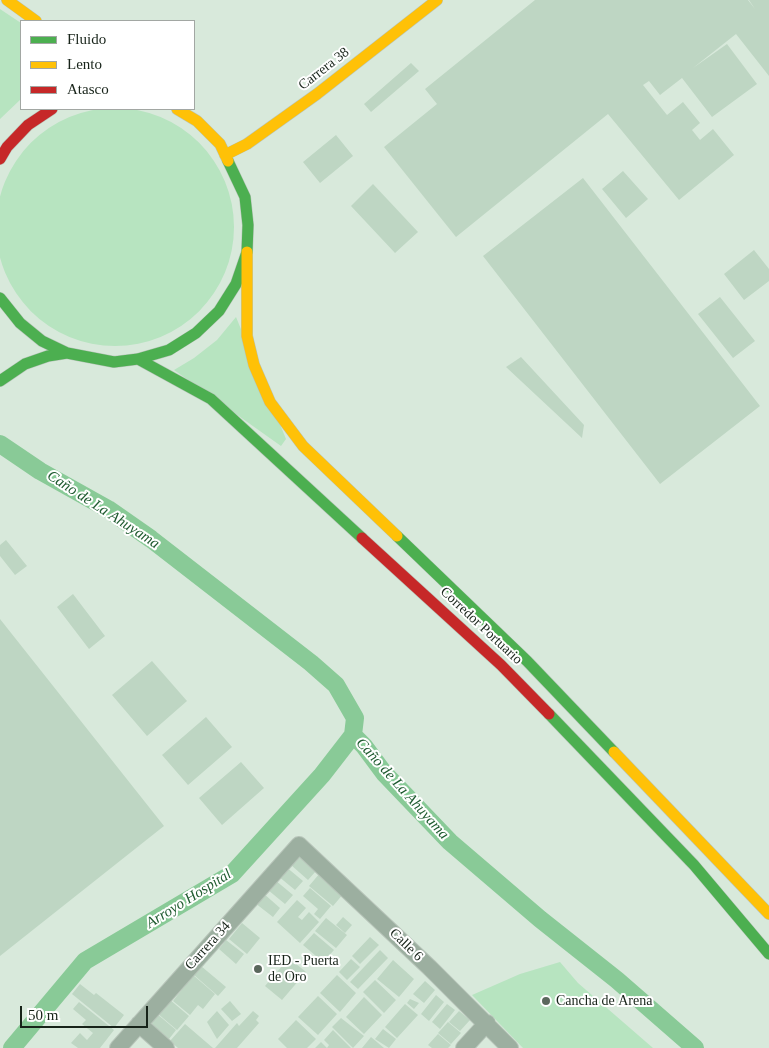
<!DOCTYPE html>
<meta charset="utf-8">
<style>
body{margin:0}
#map{position:relative;width:769px;height:1048px;overflow:hidden;background:#d8e9db;font-family:"Times New Roman",serif}
canvas{display:block}
.legend{position:absolute;left:20px;top:20px;width:175px;height:90px;box-sizing:border-box;background:#fff;border:1px solid #a2a7a3;margin:0;padding:6px 9px;list-style:none;font-size:15px;color:#172319}
.legend li{display:flex;align-items:center;gap:10px;height:25px}
.legend b{width:25px;border:1px solid #a2a7a3}
.scale{position:absolute;left:20px;top:1006px;width:128px;height:22px;box-sizing:border-box;border:2px solid #172319;border-top:0;padding-left:6px;font-size:15px;line-height:18px;white-space:nowrap;color:#172319;-webkit-text-stroke:4px #fff;paint-order:stroke}
</style>
<div id="map">
<canvas width="769" height="1048"></canvas>
<ul class="legend">
<li><b style="height:6px;background:#4caf50"></b>Fluido</li>
<li><b style="height:6px;background:#ffc107"></b>Lento</li>
<li><b style="height:6px;background:#c62828"></b>Atasco</li>
</ul>
<div class="scale">50 m</div>
</div>
<script>
const c = document.querySelector('canvas').getContext('2d');
c.lineJoin = 'round';
function paint(path, color) { c.fillStyle = color; c.fill(path, 'evenodd'); }
const poly = rows => new Path2D(rows.map(r => 'M' + r).join(''));
function stroke(path, color, width, dash) { c.strokeStyle = color; c.lineWidth = width; c.lineCap = dash ? 'butt' : 'round'; c.setLineDash(dash || []); c.stroke(path); }
function drawText(font, color, halo, rows, align = 'center') {
  c.font = font + ' "Times New Roman",serif'; c.lineWidth = 4; c.setLineDash([]); c.textBaseline = 'middle'; c.strokeStyle = halo; c.fillStyle = color; for (const [text, x, y, turn = 0] of rows) {
    c.save(); c.translate(x, y); c.rotate((+turn || 0) * Math.PI / 180); c.textAlign = isNaN(turn) ? turn : align; if (halo) c.strokeText(text, 0, 0); c.fillText(text, 0, 0); c.restore();
  }
}
const green = poly([
 [0,9,21,23,21,99,0,119],
 '-4 227a119 119 0 1 1 238 0a119 119 0 1 1-238 0Z',
 [236,317,286,439,281,446,174,370,194,358,217,340],
 [560,962,578,983,653,1048,523,1048,472,995,520,974]
]);
const canal = poly([
 [0,444,40,471,108,509,151,539,311,663,336,685,355,718,353,735,364,746,384,773,450,842,540,919,617,980,695,1048],
 [12,1048,85,961,232,874,322,775,353,735]
]);
const building = poly([
 [535,0,748,0,755,9,749,0,769,0,769,76,736,34,693,68,727,44,757,84,712,117,682,78,660,95,649,81,643,85,667,115,683,102,700,123,692,130,700,140,713,129,734,155,679,200,608,114,456,237,384,147,437,104,425,89],
 [411,63,419,71,371,112,364,104],
 [336,135,353,156,320,183,303,162],
 [623,171,648,199,626,218,602,189],
 [583,178,760,406,660,484,483,256],
 [373,184,418,232,395,253,351,206],
 [754,250,769,269,769,281,744,300,724,274],
 [720,297,755,341,733,358,698,314],
 [521,357,584,425,582,438,506,367],
 [6,540,27,566,15,575,0,556,0,545],
 [73,594,105,636,89,649,57,607],
 [0,619,164,826,0,956],
 [152,661,187,701,147,736,112,695],
 [206,717,232,747,188,785,162,755],
 [241,762,264,788,222,825,199,798],
 [298,856,316,871,308,880,291,865],
 [285,866,303,881,295,890,278,876],
 [320,873,344,893,333,906,309,886],
 [275,880,293,895,285,904,268,890],
 [310,888,331,906,320,919,314,914,318,909,303,896],
 [263,893,280,908,273,917,255,903],
 [297,900,306,908,298,917,302,920,309,912,319,922,300,943,277,922],
 [343,917,352,925,345,933,336,925],
 [326,918,347,935,336,948,315,931],
 [242,923,260,938,247,954,229,939],
 [314,933,334,950,323,962,303,945],
 [370,937,379,945,360,964,352,956],
 [226,940,244,954,236,964,219,949],
 [380,950,388,958,358,989,350,982],
 [289,958,306,972,282,1000,265,986],
 [351,959,360,967,347,980,339,972],
 [393,960,414,979,399,997,377,979],
 [201,966,226,987,218,996,194,975],
 [193,975,215,994,203,1009,198,1005,190,1015,173,1001],
 [337,975,356,993,340,1012,320,993],
 [375,980,396,1000,384,1013,363,992],
 [425,981,435,990,424,1003,413,994],
 [80,984,94,995,96,993,124,1015,114,1028,72,994],
 [436,995,444,1002,429,1021,421,1014],
 [318,996,337,1014,318,1035,298,1017],
 [364,997,382,1015,364,1034,346,1017],
 [169,999,189,1016,177,1030,157,1013],
 [410,999,419,1003,414,1009,407,1003],
 [230,1001,241,1014,232,1021,221,1009],
 [79,1002,114,1030,100,1048,78,1048,71,1043,80,1033,87,1040,93,1033,82,1024,86,1020,73,1009],
 [405,1004,418,1015,397,1038,385,1027],
 [447,1004,455,1010,440,1029,432,1022],
 [217,1011,229,1025,217,1039,207,1022],
 [253,1011,259,1016,256,1020,259,1023,237,1048,215,1048,237,1023,239,1026],
 [459,1011,470,1020,460,1031,449,1022],
 [156,1013,176,1030,169,1039,149,1022],
 [341,1018,364,1036,353,1048,332,1027],
 [296,1020,316,1039,307,1048,287,1048,278,1039],
 [448,1022,461,1033,451,1044,438,1033],
 [185,1024,213,1048,178,1048,170,1041],
 [383,1029,396,1039,389,1048,375,1039],
 [333,1030,351,1048,315,1048,321,1042,327,1048,329,1045,324,1040],
 [438,1034,451,1045,448,1048,432,1048,428,1045],
 [371,1037,384,1048,362,1048]
]);
const street = poly([
 [139,1024,166,1048],
 [118,1048,299,845,430,968,510,1048],
 [464,1048,487,1023]
]);
const fast = poly([
 [0,298,20,323,42,341,67,353,114,362,138,359,169,350,196,333,219,311,236,284,247,252,248,225,245,197,228,161],
 [138,359,211,399,362,538],
 [0,381,25,364,48,356,67,353],
 [397,536,527,661,614,752],
 [549,714,694,865,769,954]
]);
const slow = poly([
 [7,0,36,21],
 [177,109,197,121,220,144,228,161],
 [225,155,247,144,317,94,437,0],
 [247,252,247,336,254,365,270,402,303,446,397,536],
 [614,752,769,914]
]);
const jam = poly([
 [0,159,7,147,28,125,52,109],
 [362,538,501,665,549,714]
]);
const markers = [
 [258,969,5,"#5b685d"],
 [546,1001,5,"#5b685d"]
];
const streetNames = [
 ["Carrera 38",324,69,-38],
 ["Corredor Portuario",481,626,43],
 ["Calle 6",406,945,44],
 ["Carrera 34",208,946,-48]
];
const poiNames = [
 ["IED - Puerta",268,961],
 ["de Oro",268,977],
 ["Cancha de Arena",556,1001]
];
const waterNames = [
 ["Caño de La Ahuyama",103,510,33],
 ["Caño de La Ahuyama",402,789,48],
 ["Arroyo Hospital",189,899,-32]
];
paint(green, '#b7e4c0');
stroke(canal, '#89ca97', 18);
paint(building, '#bed6c3');
stroke(street, '#b7c4b9', 18);
stroke(fast, '#b7c4b9', 12);
stroke(slow, '#b7c4b9', 12);
stroke(jam, '#b7c4b9', 12);
stroke(street, '#9cafa0', 16);
stroke(fast, '#4caf50', 11);
stroke(slow, '#ffc107', 11);
stroke(jam, '#c62828', 11);
for (const [x, y, r, color] of markers) { const dot = new Path2D(); dot.arc(x, y, r, 0, 2 * Math.PI); c.fillStyle = color; c.fill(dot); stroke(dot, '#fff', 2); }
drawText('14px', '#172319', '#fff', streetNames);
drawText('14px', '#172319', '#fff', poiNames, 'left');
drawText('italic 15px', '#1f5b30', '#fff', waterNames);
</script>
